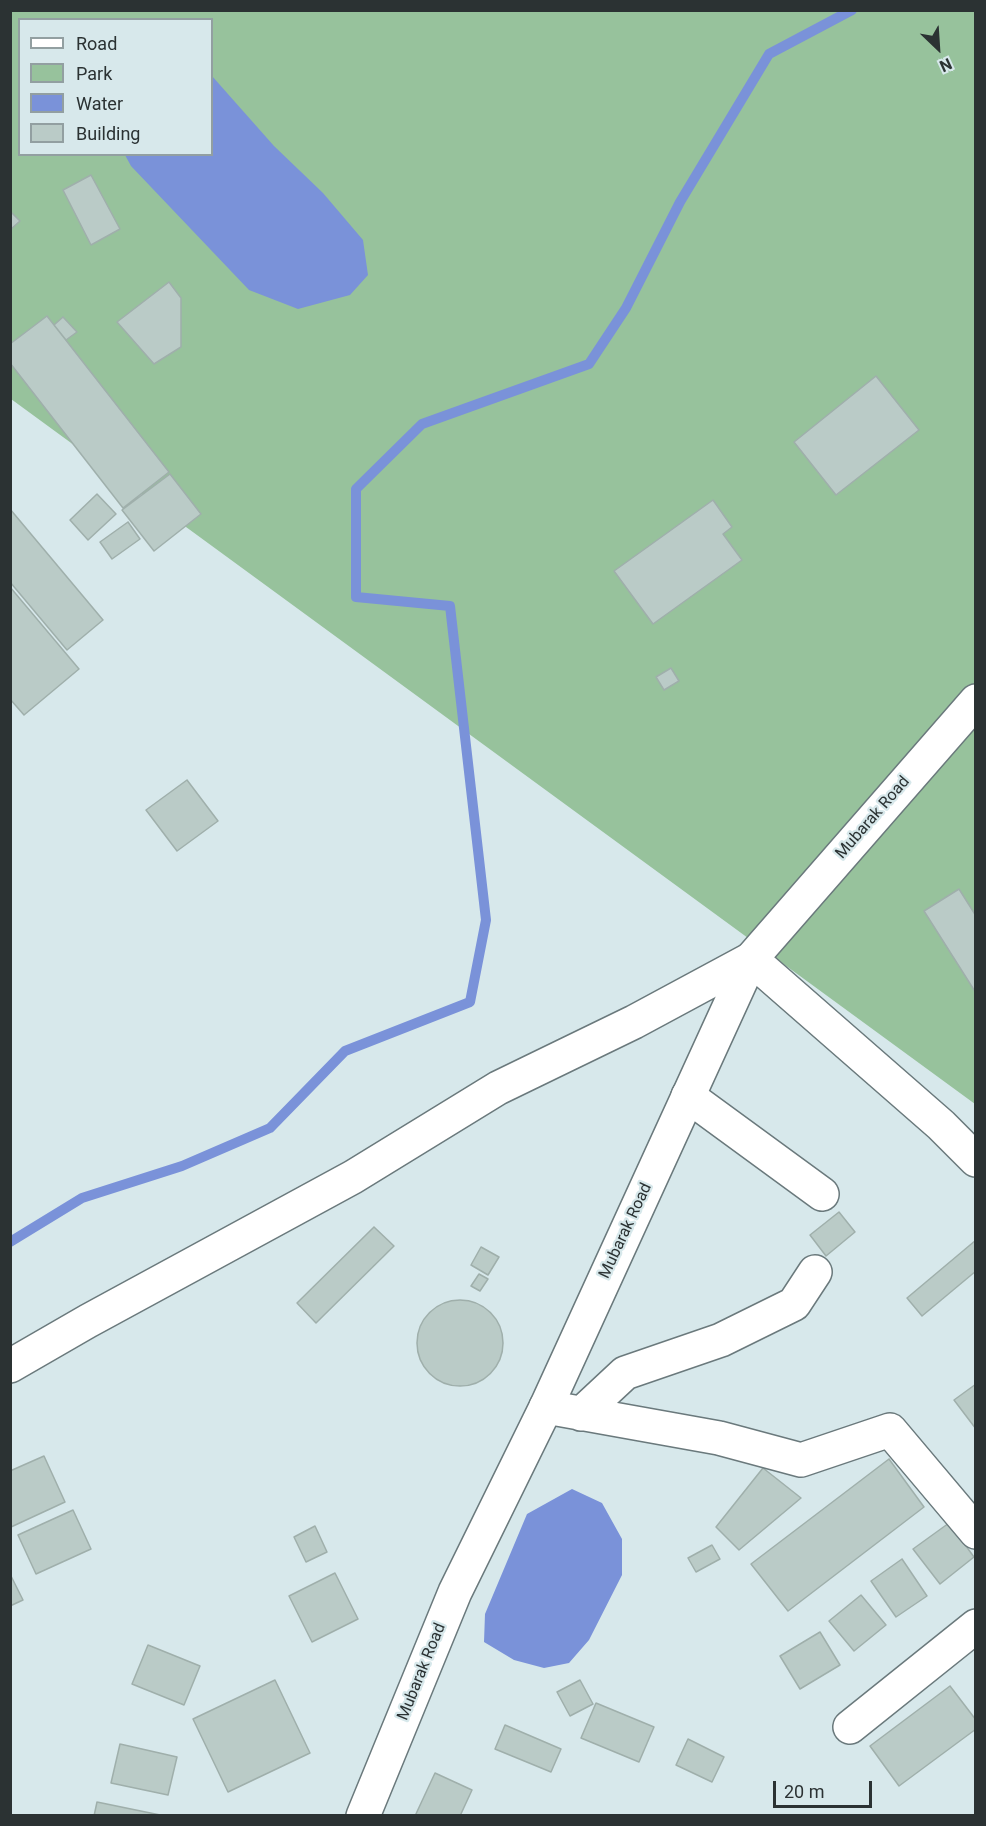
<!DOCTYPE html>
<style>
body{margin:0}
#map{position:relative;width:986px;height:1826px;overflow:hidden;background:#d7e8eb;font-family:Roboto,sans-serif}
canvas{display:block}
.frame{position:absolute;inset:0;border:12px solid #2b3233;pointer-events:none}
.legend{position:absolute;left:18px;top:18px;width:195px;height:138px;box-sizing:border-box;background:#d7e8eb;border:2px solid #929fa1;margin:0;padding:8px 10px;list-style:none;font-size:18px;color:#2b3233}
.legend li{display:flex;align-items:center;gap:12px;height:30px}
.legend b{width:30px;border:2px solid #929fa1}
.north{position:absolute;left:908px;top:18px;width:60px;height:60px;-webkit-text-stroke:4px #d7e8eb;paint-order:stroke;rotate:155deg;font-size:16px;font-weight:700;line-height:24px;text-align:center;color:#2b3233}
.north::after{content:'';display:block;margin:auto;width:21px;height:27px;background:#2b3233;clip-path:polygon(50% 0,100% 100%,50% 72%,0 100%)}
.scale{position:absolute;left:773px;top:1781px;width:99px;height:27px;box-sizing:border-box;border:3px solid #2b3233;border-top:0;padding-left:8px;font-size:18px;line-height:21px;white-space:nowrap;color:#2b3233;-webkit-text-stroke:4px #d7e8eb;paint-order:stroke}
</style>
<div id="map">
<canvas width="986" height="1826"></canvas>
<div class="frame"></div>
<ul class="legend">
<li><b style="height:8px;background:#fff"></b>Road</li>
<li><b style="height:16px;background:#97c29c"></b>Park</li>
<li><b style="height:16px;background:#7a92d9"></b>Water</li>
<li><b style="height:16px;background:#bacbc7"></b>Building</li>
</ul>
<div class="north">N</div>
<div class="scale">20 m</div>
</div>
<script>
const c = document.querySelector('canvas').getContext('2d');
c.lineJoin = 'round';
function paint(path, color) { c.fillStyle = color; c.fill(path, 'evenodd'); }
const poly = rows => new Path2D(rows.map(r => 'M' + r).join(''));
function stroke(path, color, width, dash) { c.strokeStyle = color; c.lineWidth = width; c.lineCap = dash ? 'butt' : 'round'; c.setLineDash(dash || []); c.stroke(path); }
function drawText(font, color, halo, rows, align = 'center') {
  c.font = font + ' Roboto,sans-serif'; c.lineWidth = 4.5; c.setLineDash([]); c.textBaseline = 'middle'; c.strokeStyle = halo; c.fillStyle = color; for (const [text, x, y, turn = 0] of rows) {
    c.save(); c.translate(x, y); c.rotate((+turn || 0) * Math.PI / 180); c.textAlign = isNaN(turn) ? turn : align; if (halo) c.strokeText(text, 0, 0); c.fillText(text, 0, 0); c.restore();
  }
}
const green = poly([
 [11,11,975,11,975,1104,11,399],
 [20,20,212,20,212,154,20,154]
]);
const water = poly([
 [212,76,274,146,323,193,363,240,368,275,350,295,298,309,249,290,131,166,125,155,212,154],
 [572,1489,602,1503,622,1539,622,1575,589,1640,569,1663,544,1668,514,1660,484,1642,485,1614,527,1514]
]);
const stream = poly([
 [10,1242,82,1198,182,1166,270,1128,345,1051,470,1002,486,920,450,606,356,597,356,489,422,424,589,364,626,308,680,202,769,54,852,10]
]);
const building = poly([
 [91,175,120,229,91,245,63,190,91,175],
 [10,211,20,221,10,230,10,211],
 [169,282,181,298,181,347,154,364,117,322,169,282],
 [47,316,169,472,123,508,10,363,10,344,47,316],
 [63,317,77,332,66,340,54,325,63,317],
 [876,376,919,430,836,495,794,442,876,376],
 [170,474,201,514,154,551,122,510,170,474],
 [97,494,116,514,88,540,70,520,97,494],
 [713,500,732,527,723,534,742,560,653,624,614,571,713,500],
 [10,509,103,620,67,650,10,582,10,509],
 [128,522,140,539,112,559,100,542,128,522],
 [10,587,79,669,24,715,10,699,10,587],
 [671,668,679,681,664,690,656,677,671,668],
 [187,780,218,821,177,851,146,810,187,780],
 [959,889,976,916,976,993,924,911,959,889],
 [839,1212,855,1232,826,1256,810,1235,839,1212],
 [374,1227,394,1246,316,1323,297,1303,374,1227],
 [976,1240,976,1271,922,1316,907,1298,976,1240],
 [481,1247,499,1257,488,1275,471,1265,481,1247],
 [479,1274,488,1279,480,1291,471,1286,479,1274],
 '417 1343a43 43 0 1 1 86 0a43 43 0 1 1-86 0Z',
 [976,1384,976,1429,954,1400,976,1384],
 [44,1456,65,1502,11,1527,10,1471,44,1456],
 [889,1459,924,1507,788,1611,751,1564,889,1459],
 [763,1468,801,1498,739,1550,716,1527,763,1468],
 [73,1510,91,1549,36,1574,18,1535,73,1510],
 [949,1523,974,1557,940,1584,913,1549,949,1523],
 [315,1526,327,1552,306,1562,294,1537,315,1526],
 [712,1545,720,1559,696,1572,688,1558,712,1545],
 [902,1559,927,1596,896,1617,871,1581,902,1559],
 [335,1573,358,1619,312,1642,289,1596,335,1573],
 [10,1574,23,1600,10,1606,10,1574],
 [861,1595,886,1625,854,1651,829,1621,861,1595],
 [820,1632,840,1665,800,1689,780,1656,820,1632],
 [148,1645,200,1666,184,1705,132,1684,148,1645],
 [275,1680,310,1753,228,1792,193,1719,275,1680],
 [580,1680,593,1704,570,1716,557,1692,580,1680],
 [950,1686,976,1720,976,1729,899,1786,870,1746,950,1686],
 [596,1703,654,1727,639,1762,581,1738,596,1703],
 [505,1725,561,1749,551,1772,495,1749,505,1725],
 [688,1739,724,1757,712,1782,676,1765,688,1739],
 [120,1744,177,1757,168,1795,111,1783,120,1744],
 [435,1773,472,1790,460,1816,415,1816,435,1773],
 [97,1802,165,1816,94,1816,97,1802]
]);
const minor = poly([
 [688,1096,822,1194],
 [10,1366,88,1321,353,1177,498,1088,634,1022,751,959,941,1125,976,1160],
 [546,1407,719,1438,801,1460,890,1430,976,1532],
 [581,1414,625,1373,721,1340,794,1304,815,1272],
 [850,1727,976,1626]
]);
const tertiary = poly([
 [363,1816,455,1592,546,1407,751,959,976,701]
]);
const streetNames = [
 ["Mubarak Road",873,818,-49],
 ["Mubarak Road",626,1231,-65],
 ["Mubarak Road",422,1672,-68]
];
paint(green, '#97c29c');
paint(water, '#7a92d9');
stroke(stream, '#7a92d9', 10);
paint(building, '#bacbc7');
stroke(building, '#9fafab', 1.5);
stroke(minor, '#6a797c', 36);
stroke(tertiary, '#6a797c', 36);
stroke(minor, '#fff', 33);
stroke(tertiary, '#fff', 33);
drawText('16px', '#2b3233', '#d7e8eb', streetNames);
</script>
